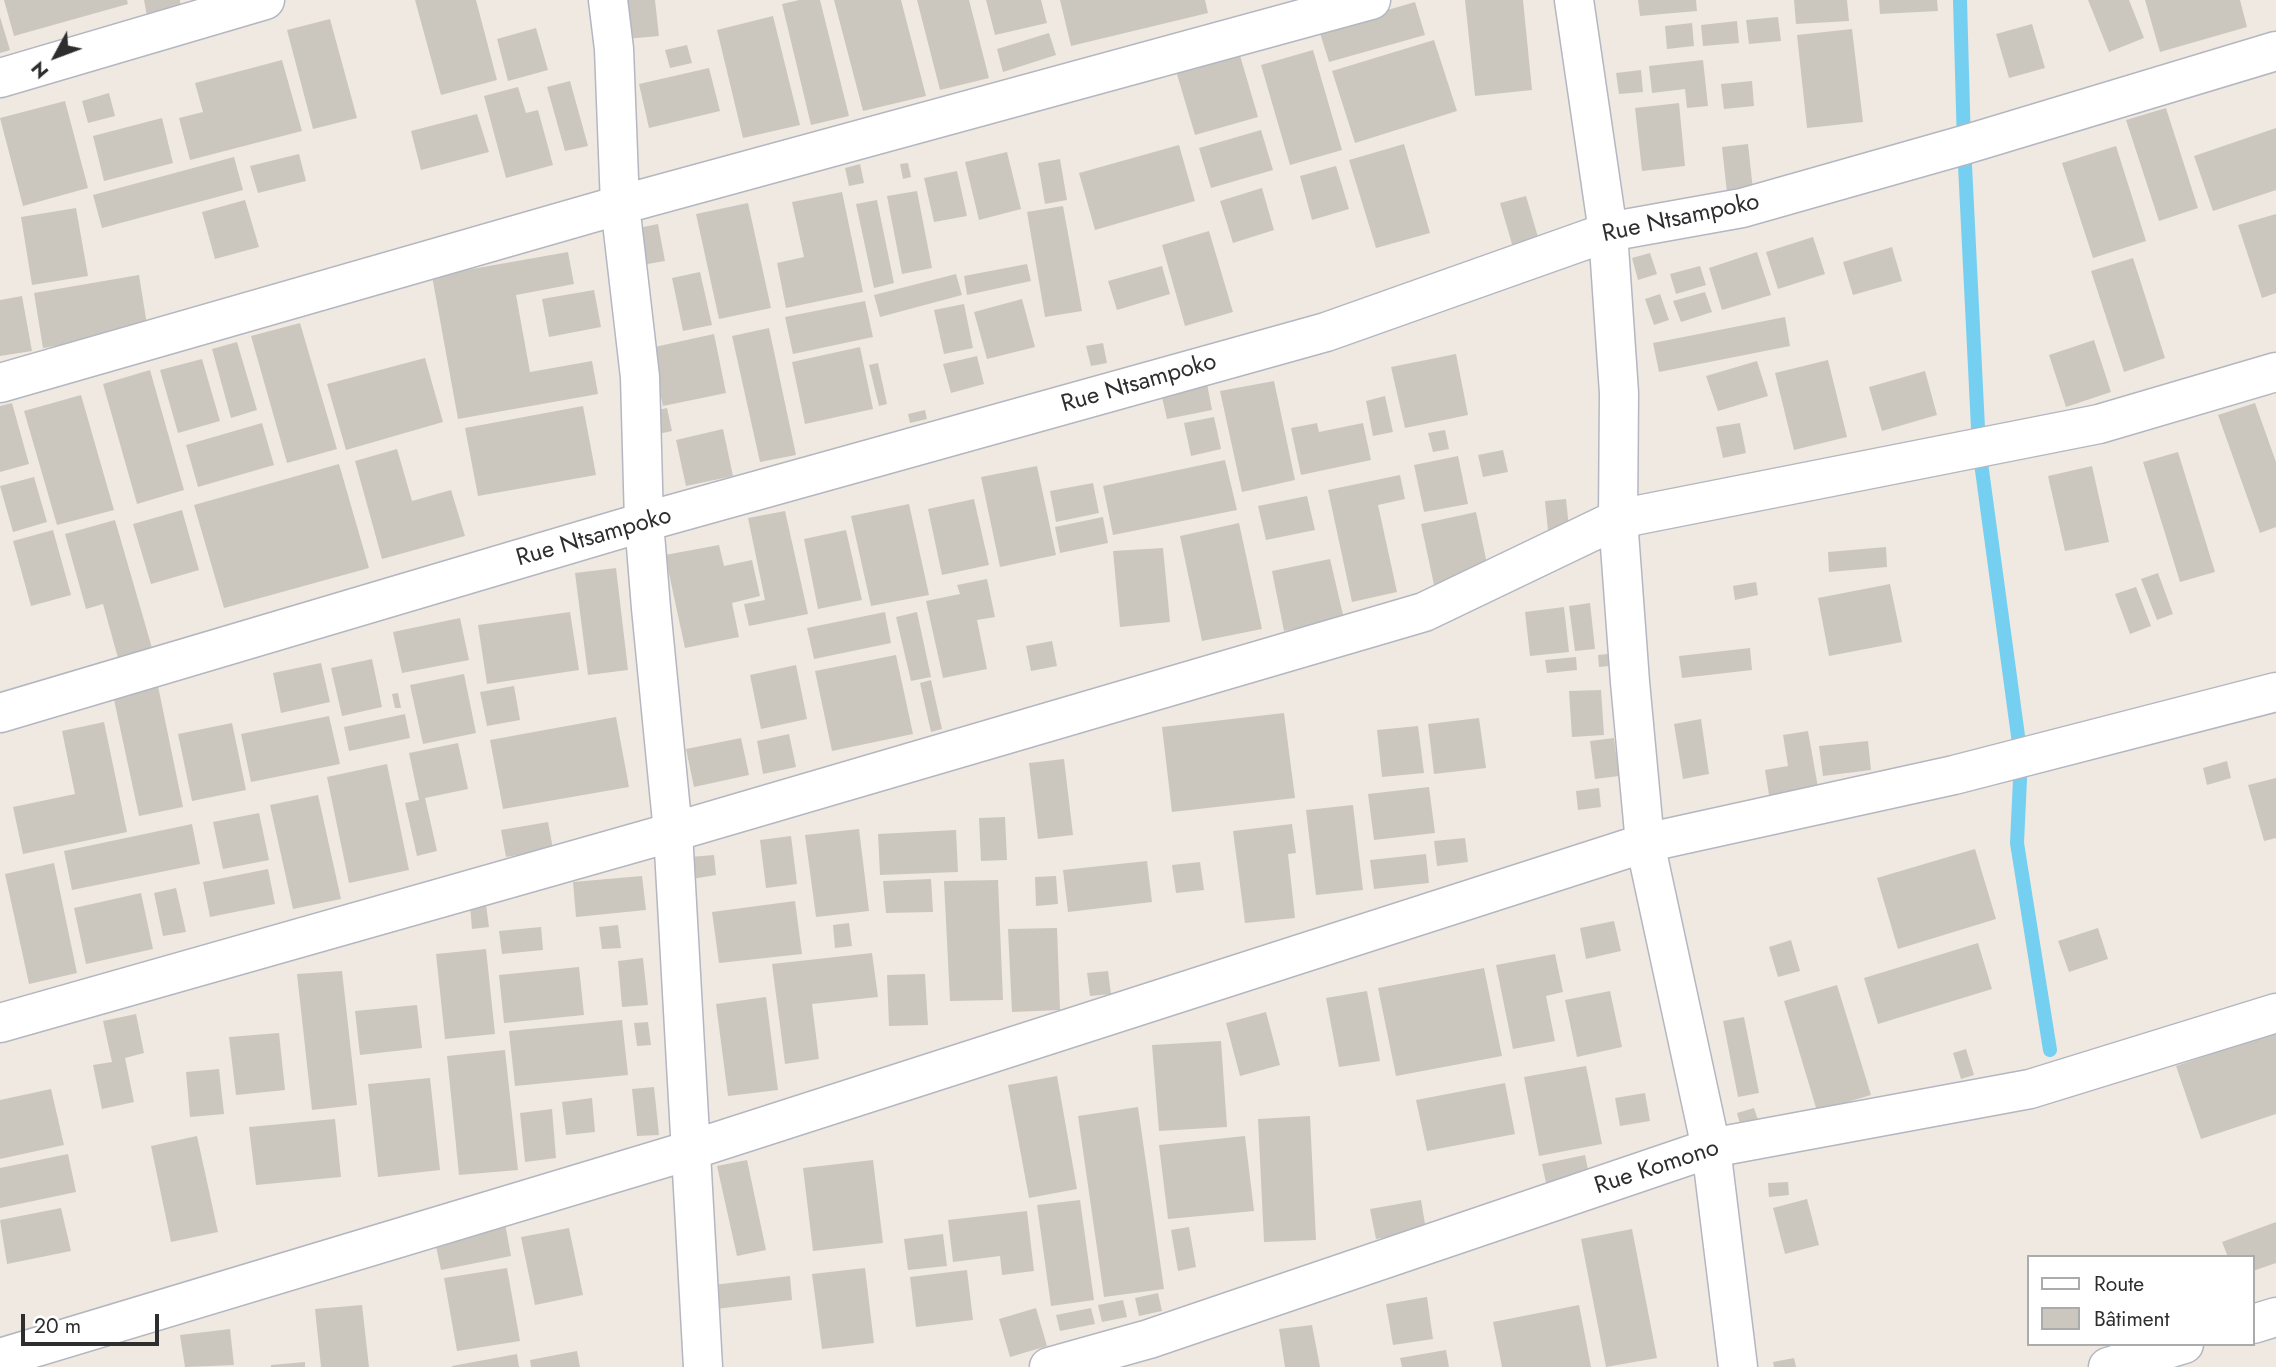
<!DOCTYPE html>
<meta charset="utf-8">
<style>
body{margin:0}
#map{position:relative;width:2276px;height:1367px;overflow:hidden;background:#efe9e1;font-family:Jost,sans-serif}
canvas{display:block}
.legend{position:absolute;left:2027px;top:1255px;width:228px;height:91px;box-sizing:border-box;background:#fff;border:2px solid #ababab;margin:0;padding:9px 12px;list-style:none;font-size:21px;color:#2e2e2e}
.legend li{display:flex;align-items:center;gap:14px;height:35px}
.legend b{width:35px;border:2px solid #ababab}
.north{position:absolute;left:21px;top:21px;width:70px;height:70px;-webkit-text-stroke:5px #fff;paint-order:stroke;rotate:229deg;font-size:19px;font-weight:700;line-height:28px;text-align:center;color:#2e2e2e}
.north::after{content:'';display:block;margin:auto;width:24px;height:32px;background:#2e2e2e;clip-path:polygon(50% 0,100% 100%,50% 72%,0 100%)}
.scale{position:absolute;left:21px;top:1314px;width:138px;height:32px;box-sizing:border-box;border:4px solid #2e2e2e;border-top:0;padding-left:9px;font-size:21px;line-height:24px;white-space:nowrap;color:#2e2e2e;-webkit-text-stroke:5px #fff;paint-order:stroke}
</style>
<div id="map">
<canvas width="2276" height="1367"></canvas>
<ul class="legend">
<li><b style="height:9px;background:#fff"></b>Route</li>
<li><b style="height:19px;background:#cbc7bf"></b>Bâtiment</li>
</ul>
<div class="north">N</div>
<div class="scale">20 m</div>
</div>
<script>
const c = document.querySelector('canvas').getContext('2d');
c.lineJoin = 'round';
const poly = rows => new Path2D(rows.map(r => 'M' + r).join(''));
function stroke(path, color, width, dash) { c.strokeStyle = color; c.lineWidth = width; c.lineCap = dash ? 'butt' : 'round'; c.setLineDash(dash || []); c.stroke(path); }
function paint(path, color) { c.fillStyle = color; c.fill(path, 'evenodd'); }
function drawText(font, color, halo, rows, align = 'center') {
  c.font = font + ' Jost,sans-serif'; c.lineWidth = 5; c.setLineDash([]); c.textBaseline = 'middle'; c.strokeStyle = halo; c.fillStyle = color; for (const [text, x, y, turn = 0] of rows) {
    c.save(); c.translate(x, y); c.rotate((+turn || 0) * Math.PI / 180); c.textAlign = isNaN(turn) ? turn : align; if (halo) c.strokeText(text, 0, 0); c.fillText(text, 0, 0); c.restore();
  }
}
const stream = poly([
 [1960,0,1964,145,1979,448,2021,758,2017,843,2050,1050]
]);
const building = poly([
 [4,0,127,0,128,4,14,36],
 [144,0,180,0,181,11,147,16],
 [415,0,476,0,497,80,441,95],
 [622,0,655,0,659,36,626,39],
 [799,0,820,0,849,116,811,125,782,4],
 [834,0,901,0,926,96,863,111],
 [917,0,969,0,989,78,940,90],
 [986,0,1041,0,1047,23,995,35],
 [1060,0,1205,0,1208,13,1071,46],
 [1465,0,1523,0,1532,90,1475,96],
 [1638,0,1696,0,1697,11,1640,16],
 [1794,0,1847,0,1849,21,1796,24],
 [1879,0,1937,0,1938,11,1880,14],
 [2088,0,2129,0,2144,38,2109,52],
 [2145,0,2240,0,2247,27,2160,52],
 [1415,2,1425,35,1329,62,1319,30],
 [773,16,800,125,743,138,717,30],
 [0,17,10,50,0,53],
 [1778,17,1781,41,1749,44,1746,20],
 [330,19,357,118,313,129,287,30],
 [1737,21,1739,43,1703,46,1701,25],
 [1692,23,1694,46,1667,49,1665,26],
 [2032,24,2045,68,2009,78,1996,34],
 [536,28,548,70,508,81,497,39],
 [1852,29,1863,122,1807,128,1797,35],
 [1049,33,1056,55,1003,72,997,49],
 [1434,40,1457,111,1355,143,1332,71],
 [687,45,692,63,670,68,665,50],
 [1313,50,1342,150,1290,165,1261,65],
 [1239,52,1258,117,1195,135,1176,71],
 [282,60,302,131,190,160,179,118,203,112,195,83],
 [1703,60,1708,106,1687,108,1685,89,1652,93,1649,66],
 [709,68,720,111,649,128,639,84],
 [1641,70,1643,92,1619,94,1616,73],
 [570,81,588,146,565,151,547,87],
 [1752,81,1754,106,1724,109,1721,84],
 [518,87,526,113,538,110,553,165,506,178,484,96],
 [109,93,115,116,88,123,82,101],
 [65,101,88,188,23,206,0,118],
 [1679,103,1685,166,1642,171,1635,108],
 [2166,108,2198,208,2159,221,2126,120],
 [477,114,489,152,421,170,411,131],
 [162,118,173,163,104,181,93,136],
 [2276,128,2276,190,2213,211,2194,156],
 [1261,130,1273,170,1211,188,1199,148],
 [1404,144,1430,233,1376,248,1349,160],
 [1748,144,1753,190,1727,193,1722,147],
 [1179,145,1195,201,1095,230,1079,173],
 [2116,146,2146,241,2093,258,2062,163],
 [1007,152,1021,209,979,220,965,162],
 [299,154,306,181,258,193,250,166],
 [234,157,243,190,102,228,93,195],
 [1060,159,1067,200,1045,204,1038,163],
 [908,163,911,177,903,179,900,164],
 [860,164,864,183,849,186,845,168],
 [1336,166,1349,209,1312,220,1300,176],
 [957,171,967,216,934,222,924,178],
 [1262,188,1274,230,1233,243,1220,201],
 [917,191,932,268,902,274,887,196],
 [842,192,863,292,786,308,777,263,804,257,792,202],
 [1526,196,1540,244,1514,251,1500,203],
 [245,200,259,247,215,259,202,212],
 [877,200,894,283,874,288,856,204],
 [748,203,771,308,719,319,696,214],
 [1063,206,1082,311,1045,317,1027,212],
 [76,208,88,276,32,285,21,217],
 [2276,214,2276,293,2262,298,2238,225],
 [658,224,665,261,636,266,628,230],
 [1209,231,1233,312,1185,326,1162,245],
 [1813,237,1825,274,1778,289,1766,252],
 [1892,247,1902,281,1853,295,1843,262],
 [568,252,574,284,516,295,530,372,592,361,598,394,458,419,432,276],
 [1757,252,1771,295,1722,310,1709,268],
 [1650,253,1657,274,1638,280,1632,258],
 [2133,258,2165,358,2124,372,2091,271],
 [1027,264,1031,281,967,295,964,276],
 [1162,266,1170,294,1117,310,1108,281],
 [1700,266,1706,285,1676,294,1670,274],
 [700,272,712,325,683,331,672,278],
 [956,274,962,295,880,317,874,295],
 [139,275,148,331,43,348,34,293],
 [594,290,601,327,549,337,542,299],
 [1705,292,1712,312,1681,322,1673,301],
 [1660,294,1669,320,1654,325,1645,299],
 [22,296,32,351,0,356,0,300],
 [1022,299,1035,347,987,359,974,312],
 [865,301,873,337,793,354,785,317],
 [964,304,973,348,944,354,934,310],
 [1785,317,1790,346,1659,372,1653,343],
 [300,323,337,449,287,463,251,336],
 [769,328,796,455,760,462,732,336],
 [714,334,726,393,663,406,650,348],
 [2094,340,2111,392,2066,407,2049,355],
 [237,342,257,410,231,418,212,349],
 [1103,343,1107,363,1091,366,1086,346],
 [860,347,873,409,805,424,792,362],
 [1456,354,1468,415,1405,428,1391,367],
 [977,356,984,384,951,393,943,364],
 [425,358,443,422,346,450,327,384],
 [202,359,220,421,178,433,160,370],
 [1828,360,1847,437,1794,450,1775,373],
 [1757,361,1768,396,1718,411,1706,376],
 [878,363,887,404,879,406,869,365],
 [150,370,184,490,137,504,103,384],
 [1925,371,1937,415,1882,431,1869,387],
 [1274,381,1295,480,1242,492,1220,391],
 [1207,383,1212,410,1167,419,1161,393],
 [81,395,114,510,57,525,24,411],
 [1385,396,1393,432,1373,436,1366,401],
 [12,403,29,464,0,472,0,406],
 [2255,403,2276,462,2276,527,2260,533,2218,415],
 [583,406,596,475,478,496,465,428],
 [667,408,672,431,654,435,649,412],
 [925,410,927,419,910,423,908,414],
 [1214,417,1221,449,1191,456,1184,423],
 [262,423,274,465,198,487,186,445],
 [1317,423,1319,432,1363,423,1371,460,1301,475,1291,428],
 [1740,423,1746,453,1723,458,1716,427],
 [723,429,733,476,686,486,676,440],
 [1445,430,1449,449,1433,452,1428,433],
 [397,449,412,501,451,490,465,536,382,559,355,461],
 [1503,450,1508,472,1483,477,1478,455],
 [2178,452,2215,572,2180,582,2143,462],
 [1458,456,1468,504,1424,512,1414,465],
 [1225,460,1237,510,1113,535,1103,486],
 [339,464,369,568,224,608,194,505],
 [1037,466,1056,555,1000,567,981,477],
 [2092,466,2109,542,2065,551,2048,476],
 [1400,475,1405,499,1378,505,1397,592,1352,602,1328,490],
 [34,477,47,522,13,532,0,486],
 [1093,483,1099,513,1056,522,1050,491],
 [1307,496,1315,530,1266,540,1258,506],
 [974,499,989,565,942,575,928,509],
 [1566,499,1569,528,1548,531,1545,501],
 [909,504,929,595,871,606,851,516],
 [182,510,199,570,151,584,133,524],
 [785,511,808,614,749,626,744,604,765,600,748,518],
 [1476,512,1489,573,1434,585,1421,524],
 [1103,517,1108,543,1060,553,1055,527],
 [115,520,152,648,118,658,103,604,86,609,65,534],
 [1239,523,1262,629,1202,641,1180,536],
 [53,530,71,595,31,606,13,541],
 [846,530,862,600,818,609,804,539],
 [719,545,724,566,752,560,760,596,732,603,739,637,685,648,665,555],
 [1886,547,1887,567,1829,572,1828,552],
 [1163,548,1170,622,1120,627,1113,551],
 [1330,559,1344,619,1284,631,1272,571],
 [616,568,628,670,588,675,575,573],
 [2158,573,2173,614,2157,620,2141,579],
 [987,579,995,617,977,620,987,669,943,678,926,601,960,594,957,585],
 [1756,582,1758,595,1735,600,1733,586],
 [1890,584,1902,642,1829,656,1818,598],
 [2136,587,2151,626,2130,634,2115,594],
 [1590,603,1595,649,1575,651,1569,606],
 [1564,607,1569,652,1530,656,1525,612],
 [570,612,579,670,487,684,478,625],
 [885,612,891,643,814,659,807,628],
 [917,612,931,677,911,681,896,617],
 [460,618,469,660,402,673,393,632],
 [1052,641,1057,666,1031,671,1026,646],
 [1750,648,1752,670,1682,678,1679,656],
 [1608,654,1609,666,1599,667,1598,655],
 [896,655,913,734,832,751,815,671],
 [1576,657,1577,670,1547,673,1545,660],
 [372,659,382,707,342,716,331,668],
 [321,663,330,702,281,713,273,673],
 [796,665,807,719,761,729,750,675],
 [464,674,476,733,423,744,410,685],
 [931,680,942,729,931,732,920,683],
 [158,686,183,807,139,816,113,695],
 [514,686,520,720,487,726,480,692],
 [1601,690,1604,735,1572,737,1569,691],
 [398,693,401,708,395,708,392,694],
 [1284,713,1295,798,1172,812,1162,727],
 [405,714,410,738,349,751,344,727],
 [329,716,340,764,251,782,241,734],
 [616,717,629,787,503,809,490,740],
 [1479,718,1486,768,1434,774,1428,724],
 [1701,719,1709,774,1683,779,1674,724],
 [104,722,127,832,23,854,13,807,75,794,62,731],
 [232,723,246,790,192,801,178,734],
 [1418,726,1424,773,1382,777,1377,730],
 [1808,731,1819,793,1770,801,1765,770,1788,766,1783,735],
 [789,734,796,767,763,774,757,741],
 [741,738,749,775,694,787,686,749],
 [1614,738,1619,776,1595,779,1590,741],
 [1868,741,1871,770,1823,776,1819,746],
 [458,743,468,789,425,798,437,851,417,856,405,803,419,800,409,753],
 [1064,759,1073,835,1038,839,1029,763],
 [2227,761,2231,778,2207,785,2203,768],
 [387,764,409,870,349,883,327,777],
 [2276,778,2276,838,2264,841,2248,785],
 [1429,787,1435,833,1374,840,1368,794],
 [1599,788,1601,807,1578,810,1576,791],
 [318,795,341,899,293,909,270,805],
 [1353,805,1363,890,1316,895,1306,810],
 [259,813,269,860,223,869,213,822],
 [1005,817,1007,860,981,861,979,818],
 [548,822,553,849,506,857,501,830],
 [192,824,200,864,72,890,64,851],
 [1292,824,1296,853,1288,854,1295,918,1245,923,1233,831],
 [859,829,869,911,816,917,805,835],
 [956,830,958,872,880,875,878,834],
 [791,836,797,884,766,888,760,840],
 [1465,838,1468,862,1437,866,1434,841],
 [1975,849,1996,919,1898,949,1877,878],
 [1426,854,1429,883,1374,889,1370,860],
 [714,855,716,875,692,879,689,857],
 [1147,861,1152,902,1068,912,1063,870],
 [1200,862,1204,890,1176,893,1172,865],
 [54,863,77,973,29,984,5,874],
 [268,869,275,904,210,917,203,882],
 [642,876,646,910,576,917,573,882],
 [1056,876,1058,904,1036,906,1035,877],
 [931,879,933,912,886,913,883,881],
 [998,880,1003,1000,950,1001,944,881],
 [176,888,186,932,163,936,154,893],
 [141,893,153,949,86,964,74,908],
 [795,901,802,954,719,963,712,912],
 [486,904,489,927,472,929,470,905],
 [1614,921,1621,951,1586,959,1580,928],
 [849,923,852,946,835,948,833,925],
 [618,925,621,948,602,949,599,927],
 [541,927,543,950,502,954,499,931],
 [1057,928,1060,1010,1012,1012,1008,929],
 [2098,928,2108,959,2069,972,2058,941],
 [1791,940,1800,971,1778,977,1769,947],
 [1978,943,1992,989,1878,1024,1864,978],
 [486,949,495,1034,445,1039,436,954],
 [872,953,878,997,812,1004,819,1059,785,1064,772,964],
 [1555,954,1563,992,1546,996,1555,1041,1513,1049,1496,965],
 [643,958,648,1005,622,1007,618,961],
 [579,967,584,1015,504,1023,499,975],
 [1484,968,1502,1056,1396,1076,1378,988],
 [342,971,357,1105,312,1110,297,974],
 [1108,971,1111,994,1090,996,1087,973],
 [925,974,928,1025,889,1026,887,975],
 [1837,985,1871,1095,1817,1111,1784,1001],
 [1367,991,1380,1061,1339,1067,1326,998],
 [1610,991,1622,1047,1577,1057,1565,1000],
 [766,997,778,1090,728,1096,716,1004],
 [417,1005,422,1048,360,1055,355,1011],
 [1266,1012,1280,1065,1240,1076,1226,1023],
 [136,1014,144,1053,125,1058,134,1102,102,1109,93,1065,112,1062,103,1021],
 [1744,1017,1759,1093,1738,1097,1723,1021],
 [622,1020,628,1075,515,1086,509,1031],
 [648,1022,651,1045,637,1046,634,1023],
 [2276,1032,2276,1114,2201,1139,2176,1066],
 [279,1033,285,1090,236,1095,229,1037],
 [1221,1041,1227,1127,1159,1131,1152,1045],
 [1966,1049,1974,1075,1961,1079,1953,1053],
 [505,1050,518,1170,459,1175,447,1056],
 [1586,1066,1602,1144,1539,1156,1524,1077],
 [219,1069,224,1114,190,1117,186,1072],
 [1057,1076,1077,1189,1029,1198,1008,1085],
 [430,1078,440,1170,378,1177,368,1084],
 [1505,1083,1515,1134,1427,1151,1416,1100],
 [654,1087,659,1135,637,1136,632,1089],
 [51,1089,64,1145,0,1159,0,1100],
 [1645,1093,1650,1121,1620,1126,1615,1098],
 [592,1098,595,1132,566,1135,562,1102],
 [1138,1107,1164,1289,1104,1297,1078,1116],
 [1754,1108,1761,1129,1743,1135,1737,1113],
 [552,1109,556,1158,525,1162,520,1113],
 [1310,1116,1316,1240,1264,1242,1258,1119],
 [335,1119,341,1177,256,1185,249,1127],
 [197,1136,218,1232,171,1242,151,1146],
 [1245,1136,1254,1211,1168,1219,1159,1145],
 [68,1154,76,1192,0,1208,0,1168],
 [1585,1155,1591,1184,1548,1192,1542,1164],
 [747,1160,766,1250,737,1256,717,1166],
 [873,1160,883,1243,813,1251,803,1168],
 [1788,1182,1789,1195,1769,1197,1768,1183],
 [1807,1199,1819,1245,1785,1254,1773,1208],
 [1080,1200,1094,1300,1051,1306,1037,1205],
 [1421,1200,1426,1230,1376,1239,1370,1209],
 [61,1208,71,1251,7,1264,0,1220],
 [1027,1211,1034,1271,1002,1275,1000,1256,953,1262,948,1220],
 [2276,1222,2276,1263,2253,1271,2253,1257,2228,1257,2222,1242],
 [505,1223,511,1256,441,1270,434,1237],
 [1189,1227,1196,1267,1178,1271,1171,1230],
 [569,1228,583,1295,535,1305,521,1237],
 [1632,1229,1657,1358,1606,1367,1581,1239],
 [943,1234,947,1266,908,1270,904,1239],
 [507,1268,520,1341,457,1351,444,1278],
 [865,1268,874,1343,822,1349,812,1274],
 [967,1270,973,1320,916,1327,910,1277],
 [790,1276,792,1300,716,1309,713,1285],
 [1158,1293,1162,1311,1139,1316,1135,1298],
 [1427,1297,1433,1339,1393,1345,1386,1304],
 [1123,1300,1127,1317,1102,1322,1098,1305],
 [362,1305,369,1367,321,1367,315,1309],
 [1579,1305,1591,1367,1502,1367,1493,1322],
 [1036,1308,1047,1346,1010,1357,999,1319],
 [1091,1308,1095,1324,1060,1331,1056,1315],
 [1312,1325,1320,1367,1285,1367,1279,1329],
 [230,1329,234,1365,185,1367,180,1335],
 [1446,1350,1449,1367,1402,1367,1400,1358],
 [577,1351,580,1367,531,1367,530,1360],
 [517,1354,519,1367,452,1367,452,1366],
 [1794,1358,1796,1367,1774,1367,1773,1362],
 [305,1362,305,1367,271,1367,271,1365]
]);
const minor = poly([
 [608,0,614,49,620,205,640,377,644,522,651,608,673,832,703,1367],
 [1574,0,1608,232,1619,393,1618,519,1630,682,1645,843,1711,1148,1738,1367],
 [0,78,265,0],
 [0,383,620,205,1371,0],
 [0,713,644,522,1326,332,1608,232,1742,208,1964,145,2276,51],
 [0,1023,673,832,1424,612,1618,519,2099,424,2276,372],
 [2253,1324,2276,1317],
 [0,1358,691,1150,1645,843,1954,775,2276,692],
 [1049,1367,1149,1339,1711,1148,2030,1089,2276,1013],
 [2108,1367,2184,1344]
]);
const streetNames = [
 ["Rue Ntsampoko",1681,219,-12],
 ["Rue Ntsampoko",1139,384,-16],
 ["Rue Ntsampoko",594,538,-16],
 ["Rue Komono",1657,1168,-18]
];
stroke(stream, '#75cff0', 14);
paint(building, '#cbc7bf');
stroke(minor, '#b4b7c1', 41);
stroke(minor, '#fff', 38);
drawText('24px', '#2e2e2e', '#fff', streetNames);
</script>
